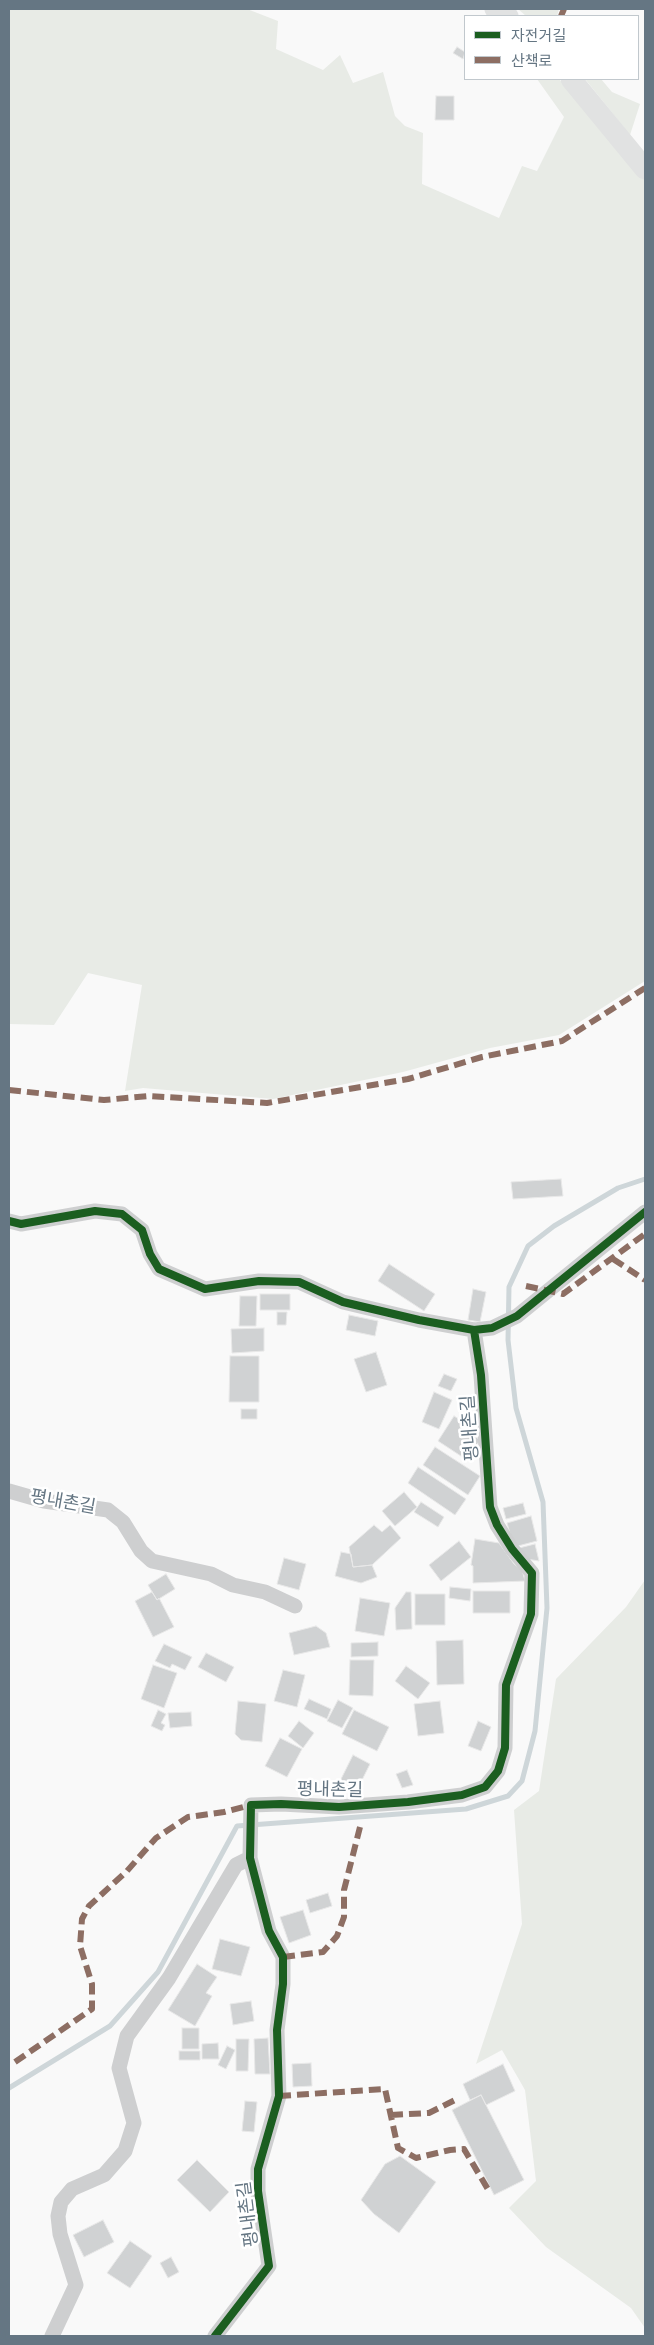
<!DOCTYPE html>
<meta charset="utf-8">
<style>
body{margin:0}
#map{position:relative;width:654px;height:2345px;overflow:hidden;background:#f9f9f9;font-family:"Alegreya Sans","Noto Sans KR",sans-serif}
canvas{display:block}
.frame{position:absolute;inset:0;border:10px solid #657683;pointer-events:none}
.legend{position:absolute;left:464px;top:15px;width:175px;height:65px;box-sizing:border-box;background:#fff;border:1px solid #c1c8cd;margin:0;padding:6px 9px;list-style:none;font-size:15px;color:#657683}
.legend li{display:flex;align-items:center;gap:10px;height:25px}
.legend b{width:25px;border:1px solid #c1c8cd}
</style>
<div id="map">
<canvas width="654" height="2345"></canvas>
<div class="frame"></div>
<ul class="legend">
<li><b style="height:6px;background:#1b5e20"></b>자전거길</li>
<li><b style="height:6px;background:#8d6e63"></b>산책로</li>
</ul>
</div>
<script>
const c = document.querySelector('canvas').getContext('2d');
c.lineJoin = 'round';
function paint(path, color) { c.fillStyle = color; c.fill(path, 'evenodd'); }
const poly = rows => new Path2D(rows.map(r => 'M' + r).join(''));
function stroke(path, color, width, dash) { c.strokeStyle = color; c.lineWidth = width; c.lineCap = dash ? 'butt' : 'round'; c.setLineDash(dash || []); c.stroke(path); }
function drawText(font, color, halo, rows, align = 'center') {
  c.font = font + ' "Alegreya Sans","Noto Sans KR",sans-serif'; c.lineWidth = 5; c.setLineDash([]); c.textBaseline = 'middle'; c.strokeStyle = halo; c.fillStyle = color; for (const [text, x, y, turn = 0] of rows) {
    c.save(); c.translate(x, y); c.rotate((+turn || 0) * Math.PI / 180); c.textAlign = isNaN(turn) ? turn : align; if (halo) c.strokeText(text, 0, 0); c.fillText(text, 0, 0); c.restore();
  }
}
const green = poly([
 [9,9,247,9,278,21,276,49,323,70,340,55,353,83,383,72,395,116,405,126,423,133,422,184,499,218,522,166,537,171,564,117,537,79,559,79,645,179,645,981,559,1035,490,1048,403,1072,273,1099,143,1088,125,1091,142,985,88,973,54,1025,9,1024],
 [518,9,559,9,557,16,526,16],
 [585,79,601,79,612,92,640,104,630,135],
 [645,1580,645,2328,631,2308,546,2247,509,2208,536,2181,525,2090,502,2050,476,2064,522,1924,514,1810,539,1791,556,1679,626,1607]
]);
const stream = poly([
 [9,2088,110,2026,158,1972,237,1826,466,1809,508,1796,522,1781,535,1731,547,1608,543,1502,516,1408,508,1340,509,1287,528,1246,554,1226,618,1188,645,1179]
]);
const building = poly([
 [457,47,465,52,463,59,453,53,457,47],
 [436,96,454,96,454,120,435,120,436,96],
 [561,1179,563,1196,513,1199,511,1182,561,1179],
 [389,1264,435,1294,424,1311,378,1281,389,1264],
 [473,1289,486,1292,480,1322,468,1320,473,1289],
 [260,1294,290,1294,290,1310,260,1310,260,1294],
 [240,1296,257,1296,256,1326,239,1326,240,1296],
 [277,1312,287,1312,286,1325,277,1325,277,1312],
 [349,1315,378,1321,375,1336,346,1330,349,1315],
 [264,1328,264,1351,232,1353,231,1329,264,1328],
 [376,1352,387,1385,366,1392,354,1359,376,1352],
 [230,1356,259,1356,259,1402,229,1402,230,1356],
 [444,1374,457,1379,451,1391,438,1386,444,1374],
 [434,1392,452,1400,439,1429,422,1422,434,1392],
 [241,1409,257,1409,257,1419,241,1419,241,1409],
 [454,1416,473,1428,470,1433,480,1440,467,1460,438,1441,454,1416],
 [435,1447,480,1476,468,1495,423,1465,435,1447],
 [418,1467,466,1499,455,1515,408,1483,418,1467],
 [404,1492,417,1507,395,1526,382,1511,404,1492],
 [421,1502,444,1517,438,1527,414,1512,421,1502],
 [523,1503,526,1514,506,1519,503,1508,523,1503],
 [531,1516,537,1541,514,1547,507,1523,531,1516],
 [374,1525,382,1532,390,1525,401,1538,372,1565,353,1567,349,1547,374,1525],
 [475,1539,499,1543,514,1564,522,1570,525,1581,473,1583,473,1566,471,1565,475,1539],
 [459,1541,471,1557,441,1581,429,1565,459,1541],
 [535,1544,539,1561,527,1559,519,1548,535,1544],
 [341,1552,351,1554,353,1567,372,1565,377,1577,361,1583,335,1576,341,1552],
 [284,1558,306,1564,299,1590,277,1584,284,1558],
 [166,1574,175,1589,157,1600,148,1585,166,1574],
 [450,1587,471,1589,470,1601,449,1598,450,1587],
 [473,1591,510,1591,510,1613,473,1613,473,1591],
 [152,1592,157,1600,159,1598,174,1627,153,1637,135,1601,152,1592],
 [406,1592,411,1592,412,1629,396,1630,395,1608,406,1592],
 [415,1594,445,1594,445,1625,415,1625,415,1594],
 [360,1598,390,1603,384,1636,355,1631,360,1598],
 [316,1626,326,1633,330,1647,294,1655,289,1633,316,1626],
 [463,1640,464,1684,437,1685,436,1641,463,1640],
 [378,1642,378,1656,351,1657,351,1643,378,1642],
 [164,1644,192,1657,185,1670,172,1664,170,1668,155,1661,164,1644],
 [206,1653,234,1667,226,1682,198,1667,206,1653],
 [350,1660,374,1660,373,1696,349,1695,350,1660],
 [153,1665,177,1673,164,1708,141,1699,153,1665],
 [406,1666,430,1683,418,1699,395,1681,406,1666],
 [283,1670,305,1675,297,1707,274,1701,283,1670],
 [309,1699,331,1709,327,1719,304,1709,309,1699],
 [338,1700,353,1708,342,1728,327,1721,338,1700],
 [238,1701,266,1704,262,1742,241,1740,235,1734,238,1701],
 [440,1701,444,1733,418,1736,414,1704,440,1701],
 [158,1710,166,1714,161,1723,165,1725,162,1731,151,1726,158,1710],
 [354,1710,389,1727,377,1751,342,1734,354,1710],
 [191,1712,192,1726,170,1728,168,1713,191,1712],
 [299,1721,314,1733,303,1748,288,1736,299,1721],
 [478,1721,491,1727,481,1751,468,1746,478,1721],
 [280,1738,302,1749,287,1777,265,1766,280,1738],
 [353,1755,370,1764,357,1790,340,1781,353,1755],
 [407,1770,413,1785,402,1788,396,1774,407,1770],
 [328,1893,332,1906,310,1913,306,1900,328,1893],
 [303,1910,311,1935,289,1943,280,1917,303,1910],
 [220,1939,250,1947,241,1976,212,1969,220,1939],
 [197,1964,217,1977,206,1993,212,1996,195,2026,168,2010,197,1964],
 [251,2001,254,2021,233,2025,230,2004,251,2001],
 [182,2028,199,2028,199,2049,182,2049,182,2028],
 [268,2038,270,2074,255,2074,254,2039,268,2038],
 [236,2039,249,2039,248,2071,236,2071,236,2039],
 [218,2043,219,2059,202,2059,202,2044,218,2043],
 [227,2046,235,2050,226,2069,218,2065,227,2046],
 [179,2051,200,2051,200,2060,179,2060,179,2051],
 [311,2063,312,2086,293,2087,292,2064,311,2063],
 [503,2064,515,2091,486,2105,481,2095,470,2100,463,2084,503,2064],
 [481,2095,524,2180,494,2195,452,2110,481,2095],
 [245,2101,257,2102,254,2132,242,2131,245,2101],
 [400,2156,436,2182,399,2233,374,2214,361,2200,385,2164,400,2156],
 [197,2160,229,2192,210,2212,177,2180,197,2160],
 [103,2220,114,2242,84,2257,73,2235,103,2220],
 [130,2241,152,2256,130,2288,107,2273,130,2241],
 [171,2257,179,2272,168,2278,160,2263,171,2257]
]);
const street = poly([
 [9,1221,21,1224,95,1211,122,1214,142,1230,150,1254,159,1269,205,1289,259,1281,299,1282,343,1302,419,1320,474,1330,492,1328,517,1316,645,1212],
 [9,1491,44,1501,108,1510,123,1522,141,1551,152,1561,211,1574,233,1585,265,1592,295,1606],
 [52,2336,76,2285,60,2234,58,2216,61,2202,72,2189,104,2175,125,2151,134,2123,119,2068,127,2036,169,1978,236,1865,250,1858],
 [215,2336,269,2266,258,2191,258,2169,279,2096,277,2030,283,1984,283,1957,269,1931,250,1858,251,1805,281,1804,339,1807,408,1802,462,1795,485,1787,498,1771,505,1748,506,1685,531,1614,532,1573,512,1549,497,1525,490,1507,481,1375,474,1330]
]);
const secondary = poly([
 [495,9,508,16],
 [571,79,645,169]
]);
const quiet = poly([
 [561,16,564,9],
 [9,1090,104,1100,148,1096,267,1103,408,1079,482,1057,562,1041,645,988],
 [613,1259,645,1280],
 [526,1286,563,1294,645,1234],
 [283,1957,323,1952,337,1936,344,1917,344,1890,360,1827],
 [15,2062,92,2009,92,1984,80,1946,82,1919,89,1906,127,1871,156,1838,188,1817,224,1812,251,1805],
 [279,2096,385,2089,398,2148,416,2158,450,2150,464,2149,489,2191],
 [391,2115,429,2113,455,2100]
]);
const cycleway = poly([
 [9,1221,21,1224,95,1211,122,1214,142,1230,150,1254,159,1269,205,1289,259,1281,299,1282,343,1302,419,1320,474,1330,492,1328,517,1316,645,1212],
 [215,2336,269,2266,258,2191,258,2169,279,2096,277,2030,283,1984,283,1957,269,1931,250,1858,251,1805,281,1804,339,1807,408,1802,462,1795,485,1787,498,1771,505,1748,506,1685,531,1614,532,1573,512,1549,497,1525,490,1507,481,1375,474,1330]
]);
const streetNames = [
 ["평내촌길",470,1428,-94],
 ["평내촌길",63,1502,10],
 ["평내촌길",330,1790,1],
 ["평내촌길",248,2214,-97]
];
paint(green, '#e8ebe6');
stroke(stream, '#ced6d9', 5);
paint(building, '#d0d2d3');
stroke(building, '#e8e8e8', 1);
stroke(street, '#cecfd0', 15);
stroke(secondary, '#e1e2e2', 21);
stroke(quiet, '#8d6e63', 6, [12, 6]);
stroke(cycleway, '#1b5e20', 8);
drawText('18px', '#657683', '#fff', streetNames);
</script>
